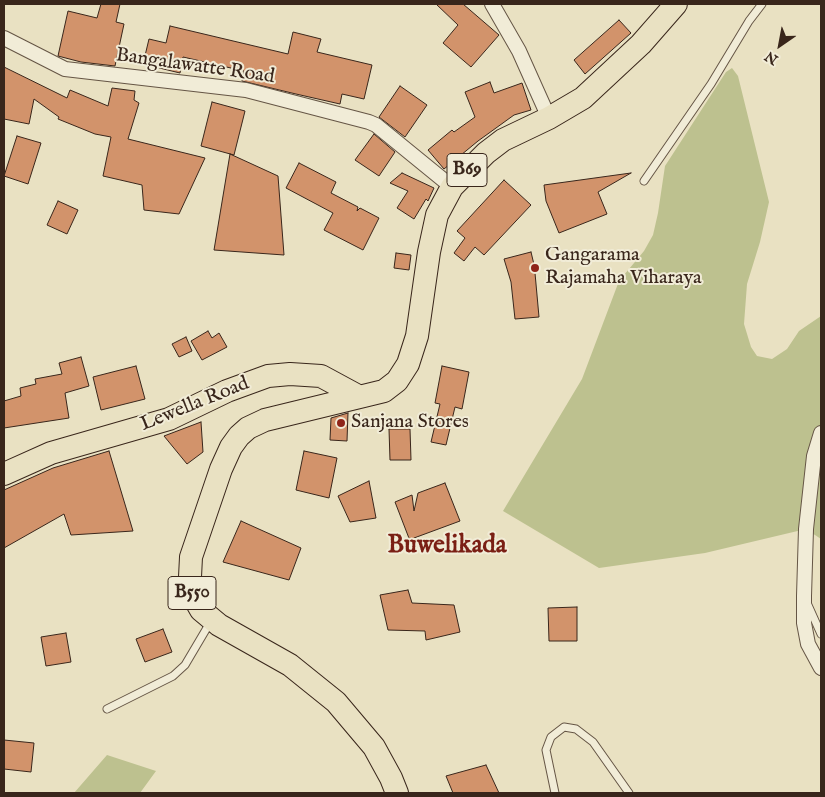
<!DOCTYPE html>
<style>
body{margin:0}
#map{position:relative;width:825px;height:797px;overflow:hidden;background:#e9e1c2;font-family:"IM FELL English",serif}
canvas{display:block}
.frame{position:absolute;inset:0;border:5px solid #39261b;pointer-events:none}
.north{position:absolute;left:755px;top:20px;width:50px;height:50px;-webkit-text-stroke:4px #f1ecd7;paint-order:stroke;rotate:213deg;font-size:14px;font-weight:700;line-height:20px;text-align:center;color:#39261b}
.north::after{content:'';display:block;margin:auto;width:18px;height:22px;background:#39261b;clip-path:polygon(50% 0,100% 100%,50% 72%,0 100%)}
</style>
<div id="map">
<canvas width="825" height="797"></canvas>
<div class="frame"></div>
<div class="north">N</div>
</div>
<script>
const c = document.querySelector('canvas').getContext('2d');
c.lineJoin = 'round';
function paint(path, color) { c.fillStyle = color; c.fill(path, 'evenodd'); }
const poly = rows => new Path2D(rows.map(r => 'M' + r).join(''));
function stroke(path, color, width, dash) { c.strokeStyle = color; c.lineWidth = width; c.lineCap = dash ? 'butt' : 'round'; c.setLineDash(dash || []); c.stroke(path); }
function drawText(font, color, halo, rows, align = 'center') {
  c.font = font + ' "IM FELL English",serif'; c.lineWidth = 4; c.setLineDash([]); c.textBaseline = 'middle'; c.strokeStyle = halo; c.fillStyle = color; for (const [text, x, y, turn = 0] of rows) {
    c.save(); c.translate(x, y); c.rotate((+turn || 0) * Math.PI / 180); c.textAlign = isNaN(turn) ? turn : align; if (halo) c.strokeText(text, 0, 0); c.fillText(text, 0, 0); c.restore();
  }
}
const green = poly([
 [732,68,738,76,769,202,760,242,747,284,744,324,751,347,757,356,772,359,787,349,799,331,821,316,821,539,806,529,705,553,599,568,503,511,582,379,619,281,644,251,653,235,658,213,665,166,726,72],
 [107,755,156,771,140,793,74,793]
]);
const building = poly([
 [101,4,120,4,116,22,124,24,115,66,81,62,58,56,68,11,97,18,101,4],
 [436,4,463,4,499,35,471,67,443,43,458,25,436,4],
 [619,20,631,33,585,74,574,60,619,20],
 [170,26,288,54,293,32,321,39,317,52,372,65,364,99,342,94,340,104,296,94,242,81,244,71,183,57,180,73,143,64,149,39,166,43,170,26],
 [4,67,67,98,70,90,108,106,112,88,135,91,134,100,139,103,128,139,205,158,179,214,144,210,142,185,103,176,111,137,95,134,58,119,59,117,34,99,29,124,4,119,4,67],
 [490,82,494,93,522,83,531,110,514,115,478,141,444,169,428,150,452,130,454,132,475,117,465,92,490,82],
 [400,86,427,105,405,137,379,117,400,86],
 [212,102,245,111,234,155,201,146,212,102],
 [374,134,395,152,379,176,355,160,374,134],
 [17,136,41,143,28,184,4,176,17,136],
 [230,154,278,176,284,255,214,250,230,154],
 [299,163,336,182,331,193,358,207,357,211,360,208,379,218,363,250,324,230,333,213,286,188,299,163],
 [402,173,434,188,428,201,426,199,414,219,397,208,408,191,390,183,402,173],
 [631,173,598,192,607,214,559,233,546,201,544,185,631,173],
 [504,180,531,205,484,255,475,247,464,261,454,253,465,238,457,231,504,180],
 [58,201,78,210,67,234,47,225,58,201],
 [531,252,536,273,535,273,539,317,515,319,511,282,504,259,531,252],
 [396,253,411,255,409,270,394,268,396,253],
 [208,331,212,338,219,333,227,347,202,360,191,341,208,331],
 [186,337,192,351,179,357,172,344,186,337],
 [81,357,89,386,65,393,69,418,4,428,4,401,21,396,20,388,36,384,35,379,62,374,59,363,81,357],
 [136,366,145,399,101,410,93,377,136,366],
 [442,366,469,372,462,409,455,407,446,445,431,442,440,404,435,403,442,366],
 [348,413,347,441,330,440,331,418,348,413],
 [201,422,203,452,187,464,164,436,201,422],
 [389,429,410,429,411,460,390,460,389,429],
 [109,451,133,531,71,535,64,514,4,548,4,490,53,468,109,451],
 [304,451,337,458,329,498,296,490,304,451],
 [369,481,376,518,350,522,338,496,369,481],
 [445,483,460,521,414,538,415,545,412,546,395,502,412,495,414,511,418,493,445,483],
 [241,521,301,548,289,580,223,562,241,521],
 [408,590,412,603,454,605,460,632,426,640,425,631,388,630,380,595,408,590],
 [577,607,577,641,549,641,548,608,577,607],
 [163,629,172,652,145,662,136,639,163,629],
 [66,633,71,662,46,666,41,637,66,633],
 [4,740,34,743,31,772,4,769,4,740],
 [486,765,499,793,453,793,446,776,486,765]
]);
const service = poly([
 [644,181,711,84,749,21,762,4],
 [808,605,821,634],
 [107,709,173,676,185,665,211,621],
 [555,793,546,750,551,737,564,727,576,729,593,742,629,793]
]);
const minor = poly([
 [492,4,519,51,549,118],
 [4,38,65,69,246,90,369,122,376,125,452,187],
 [821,433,814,456,806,529,804,596,804,623,808,644,821,668]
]);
const primary = poly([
 [4,474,51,453,169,419,227,391,268,376,290,374,321,376,358,396],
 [397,793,391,778,374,747,336,702,290,665,219,625,201,610,193,596,190,577,191,557,221,469,231,447,239,436,248,428,265,420,384,391,397,381,408,364,417,336,429,252,437,215,452,187,486,153,503,140,549,118,583,98,641,44,676,4]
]);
const markers = [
 [535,268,5,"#8f2418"],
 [341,423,5,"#8f2418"]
];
const shields = [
 [467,170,40],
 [192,593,48]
];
const shieldNames = [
 ["B69",467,170],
 ["B550",192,593]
];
const streetNames = [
 ["Bangalawatte Road",195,67,8],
 ["Lewella Road",195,405,-22]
];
const poiNames = [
 ["Gangarama",545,256],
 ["Rajamaha Viharaya",545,279],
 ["Sanjana Stores",351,423]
];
const districtNames = [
 ["Buwelikada",447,547]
];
paint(green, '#bdc18f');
paint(building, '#d2936b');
stroke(building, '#39261b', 1);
stroke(service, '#655545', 9);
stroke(minor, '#655545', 16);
stroke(primary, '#39261b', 24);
stroke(service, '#f1ecd7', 7);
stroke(minor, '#f1ecd7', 14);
stroke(primary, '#e9e1c2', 22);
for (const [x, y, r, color] of markers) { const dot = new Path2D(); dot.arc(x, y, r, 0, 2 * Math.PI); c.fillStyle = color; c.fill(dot); stroke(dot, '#f1ecd7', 2); }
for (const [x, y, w] of shields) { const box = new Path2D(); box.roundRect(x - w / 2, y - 16.5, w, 33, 4); c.fillStyle = '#f1ecd7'; c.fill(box); stroke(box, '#39261b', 1); }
drawText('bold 19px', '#39261b', null, shieldNames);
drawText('20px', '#39261b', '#f1ecd7', streetNames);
drawText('20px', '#39261b', '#f1ecd7', poiNames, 'left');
drawText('bold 25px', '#7a1f14', '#f1ecd7', districtNames);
</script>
